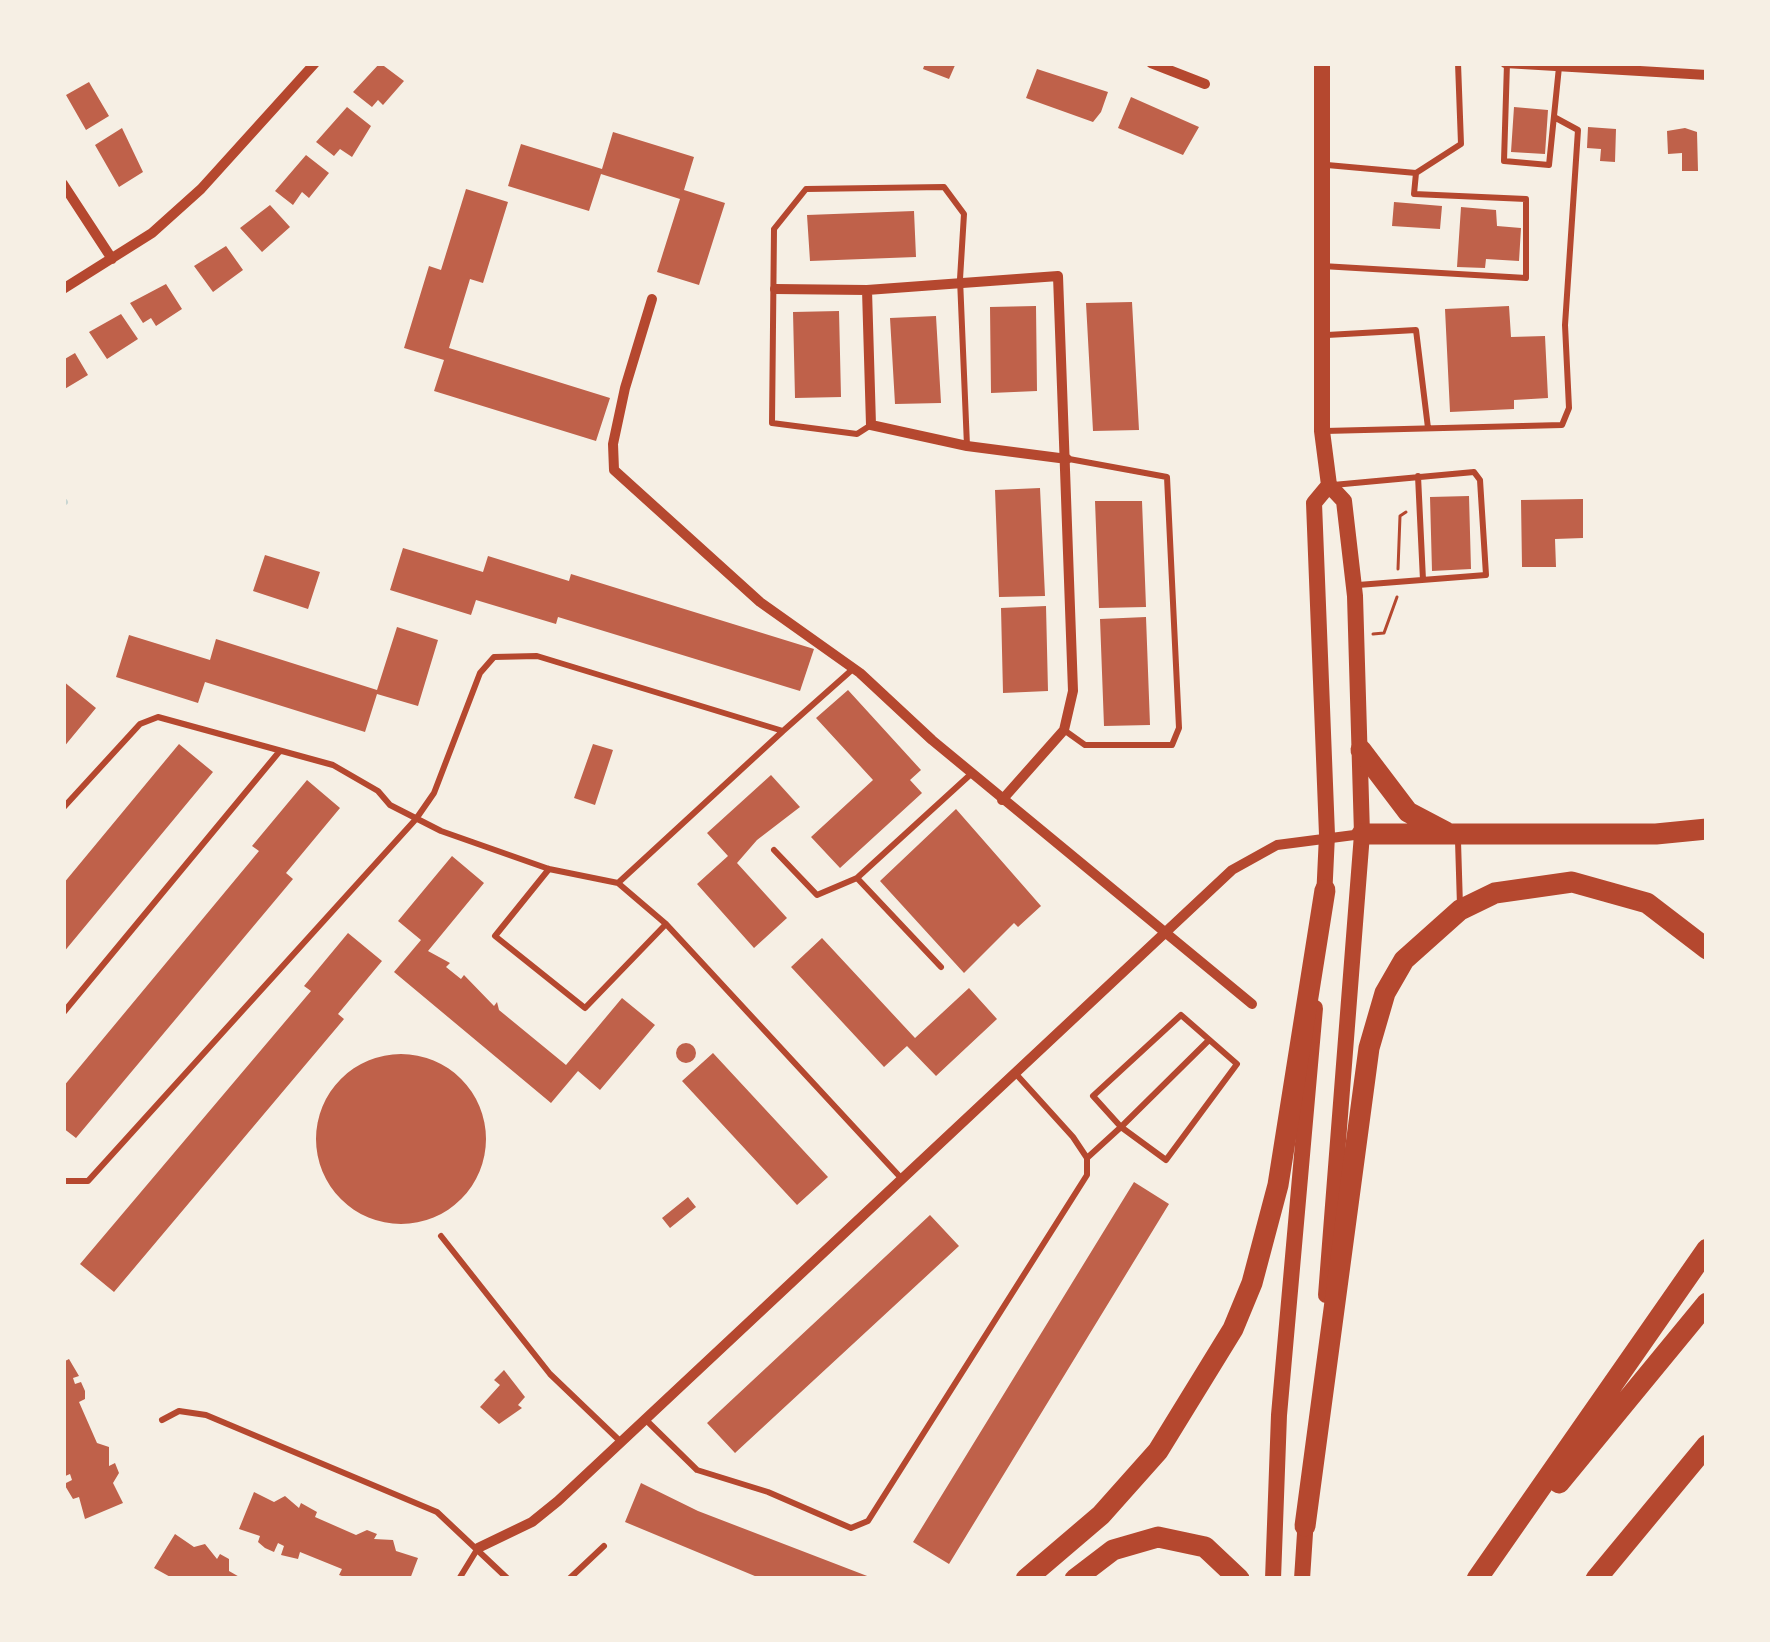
<!DOCTYPE html>
<style>
body{margin:0}
#map{position:relative;width:1770px;height:1642px;overflow:hidden;background:#f6efe4;font-family:Jost,sans-serif}
canvas{display:block}
.frame{position:absolute;inset:0;border:66px solid #f6efe4;pointer-events:none}
</style>
<div id="map">
<canvas width="1770" height="1642"></canvas>
<div class="frame"></div>
</div>
<script>
const c = document.querySelector('canvas').getContext('2d');
c.lineJoin = 'round';
const poly = rows => new Path2D(rows.map(r => 'M' + r).join(''));
function stroke(path, color, width, dash) { c.strokeStyle = color; c.lineWidth = width; c.lineCap = dash ? 'butt' : 'round'; c.setLineDash(dash || []); c.stroke(path); }
function paint(path, color) { c.fillStyle = color; c.fill(path, 'evenodd'); }
const stream = poly([
 [63,503,65,502]
]);
const building = poly([
 [380,63,404,81,383,105,378,100,372,107,353,92],
 [925,63,956,63,949,79,923,69],
 [1037,69,1108,92,1101,112,1093,122,1026,98],
 [89,82,109,116,86,130,66,95],
 [1131,97,1199,127,1183,155,1118,128],
 [347,107,371,126,352,157,340,149,334,156,316,142],
 [1514,107,1548,110,1545,154,1511,152],
 [1588,127,1616,129,1615,162,1600,161,1601,149,1587,148],
 [122,128,143,172,119,187,95,145],
 [1685,128,1697,132,1698,171,1682,171,1682,153,1668,154,1667,131],
 [613,132,694,157,684,190,725,203,699,285,657,272,680,199,601,174,589,211,508,186,521,144,602,169],
 [306,155,329,173,309,198,302,192,293,205,275,191],
 [466,189,508,202,483,283,470,279,449,348,610,398,596,441,434,391,444,360,404,348,429,266,441,270],
 [1394,202,1442,206,1440,229,1392,226],
 [270,205,290,227,262,252,240,228],
 [1461,207,1496,210,1497,226,1521,228,1519,261,1486,259,1485,268,1457,267],
 [914,211,916,257,810,261,807,215],
 [226,246,243,270,213,292,194,266],
 [166,284,182,309,156,326,151,318,143,323,130,303],
 [1132,302,1139,430,1093,431,1086,303],
 [1036,306,1037,391,991,393,990,307],
 [1509,306,1511,337,1545,336,1548,398,1514,400,1514,409,1450,412,1445,309],
 [839,311,841,397,795,398,793,312],
 [121,314,138,339,107,359,89,332],
 [936,316,941,403,895,404,890,318],
 [75,353,88,375,63,390,63,360],
 [1040,488,1045,596,999,597,995,490],
 [1469,496,1471,569,1432,571,1430,497],
 [1583,499,1583,538,1555,539,1556,567,1522,567,1521,500],
 [1095,501,1142,501,1146,607,1099,608],
 [403,548,483,572,488,556,569,581,571,574,814,649,800,691,558,617,556,624,476,600,471,615,390,590],
 [265,555,320,572,308,609,253,591],
 [1046,606,1048,691,1003,693,1001,608],
 [1146,617,1150,725,1104,726,1100,619],
 [397,627,438,640,418,706,377,694,365,732,205,682,198,703,116,677,129,635,210,660,216,639,377,690],
 [63,681,96,708,63,748],
 [848,690,921,770,910,780,922,793,840,868,811,837,873,780,816,718],
 [179,744,213,772,63,953,63,884],
 [593,744,613,750,595,805,574,798],
 [771,775,800,807,757,840,737,863,787,918,754,948,697,884,728,856,707,833],
 [307,780,340,808,286,873,293,879,76,1138,63,1128,63,1087,259,851,252,846],
 [956,809,1041,906,1018,927,1014,923,964,973,880,881],
 [452,856,484,883,428,951,450,963,446,967,461,979,464,975,494,1006,497,1002,499,1010,566,1065,622,998,655,1025,600,1090,578,1071,551,1103,394,972,421,940,398,921],
 [348,933,382,961,338,1014,344,1019,114,1292,80,1264,311,991,304,986],
 [822,938,915,1038,969,988,997,1019,936,1076,907,1046,884,1067,791,967],
 '676 1053a10 10 0 1 1 20 0a10 10 0 1 1-20 0Z',
 [713,1053,828,1177,797,1205,682,1081],
 '316 1139a85 85 0 1 1 170 0a85 85 0 1 1-170 0Z',
 [1134,1182,1169,1204,949,1564,913,1542],
 [688,1197,696,1207,670,1228,662,1218],
 [930,1215,959,1246,735,1453,707,1423],
 [69,1359,79,1376,73,1378,75,1384,81,1382,85,1391,85,1399,79,1402,97,1443,109,1447,109,1466,115,1463,119,1473,113,1483,123,1503,85,1519,79,1497,73,1499,64,1484,72,1480,70,1474,63,1477,63,1362],
 [504,1370,525,1397,518,1405,522,1408,499,1424,480,1407,500,1385,494,1380],
 [641,1483,698,1511,875,1579,762,1579,625,1522],
 [254,1492,274,1502,285,1496,299,1508,301,1503,317,1512,315,1517,356,1535,367,1530,377,1534,374,1539,393,1540,396,1551,418,1558,410,1579,350,1579,339,1575,342,1569,300,1552,298,1559,281,1555,284,1546,278,1543,274,1552,265,1548,258,1542,260,1536,239,1529],
 [175,1534,194,1547,205,1544,217,1559,220,1554,229,1559,229,1571,243,1579,174,1579,154,1568]
]);
const path = poly([
 [1398,569,1400,516,1406,512],
 [1373,634,1384,633,1397,597]
]);
const service = poly([
 [1507,63,1504,161,1549,165,1559,67],
 [1327,165,1416,173,1461,144,1458,63],
 [1322,266,1526,278,1526,199,1414,194,1416,173],
 [1327,335,1416,330,1428,428],
 [871,425,857,434,772,423,774,229,806,189,944,187,964,214,960,279,967,446],
 [1325,431,1562,425,1569,408,1565,325,1578,130,1554,117],
 [1418,476,1423,580],
 [1333,485,1474,472,1480,480,1486,575,1358,585],
 [1064,730,1085,745,1172,745,1179,728,1167,477,1069,459],
 [63,808,140,724,158,717,333,765,378,791,390,805,441,831,549,869,618,883,666,924,902,1179],
 [1458,841,1460,906],
 [774,850,817,895,857,878,971,774],
 [549,869,495,936,585,1008,666,924],
 [857,878,941,967],
 [618,883,783,731],
 [63,1013,279,752],
 [1087,1158,1121,1127,1093,1096,1181,1015,1237,1064,1166,1160,1121,1127,1209,1040],
 [63,1181,88,1181,416,819,434,793,480,673,494,657,537,656,783,731,854,668],
 [441,1236,550,1374,621,1442],
 [162,1420,179,1411,206,1415,437,1512,508,1579],
 [646,1420,697,1470,768,1492,851,1528,868,1521,1087,1175,1087,1158,1073,1137,1016,1074],
 [459,1579,478,1548],
 [569,1579,604,1546]
]);
const minor = poly([
 [1151,63,1205,84],
 [1505,63,1707,75],
 [63,184,112,259],
 [63,289,152,233,201,189,315,63],
 [775,289,867,290,1058,276,1073,691,1064,730,1002,800],
 [867,290,871,425,967,446,1067,459],
 [652,299,625,388,613,444,614,470,760,602,860,673,932,740,1252,1004],
 [478,1548,532,1522,558,1501,1232,870,1277,845,1362,834]
]);
const primary = poly([
 [1322,63,1322,431,1329,485,1344,501,1355,596,1362,834,1326,1295],
 [1324,899,1327,835,1314,503,1329,485],
 [1273,1579,1279,1415,1315,1008],
 [1302,1579,1306,1518]
]);
const motorway = poly([
 [1361,750,1408,812,1446,832],
 [1362,834,1656,834,1707,829],
 [1559,1483,1707,1303],
 [1305,1526,1369,1048,1385,993,1404,960,1460,910,1495,893,1572,882,1647,903,1707,949],
 [1026,1579,1101,1515,1158,1451,1233,1329,1252,1283,1278,1185,1325,890],
 [1075,1579,1113,1550,1158,1537,1205,1547,1239,1579],
 [1477,1579,1707,1249],
 [1596,1579,1707,1445]
]);
stroke(stream, '#c9d6d2', 6);
paint(building, '#bf614a');
stroke(path, '#b5482f', 3);
stroke(service, '#b5482f', 6);
stroke(minor, '#b5482f', 10);
stroke(primary, '#b5482f', 16);
stroke(motorway, '#b5482f', 21);
</script>
